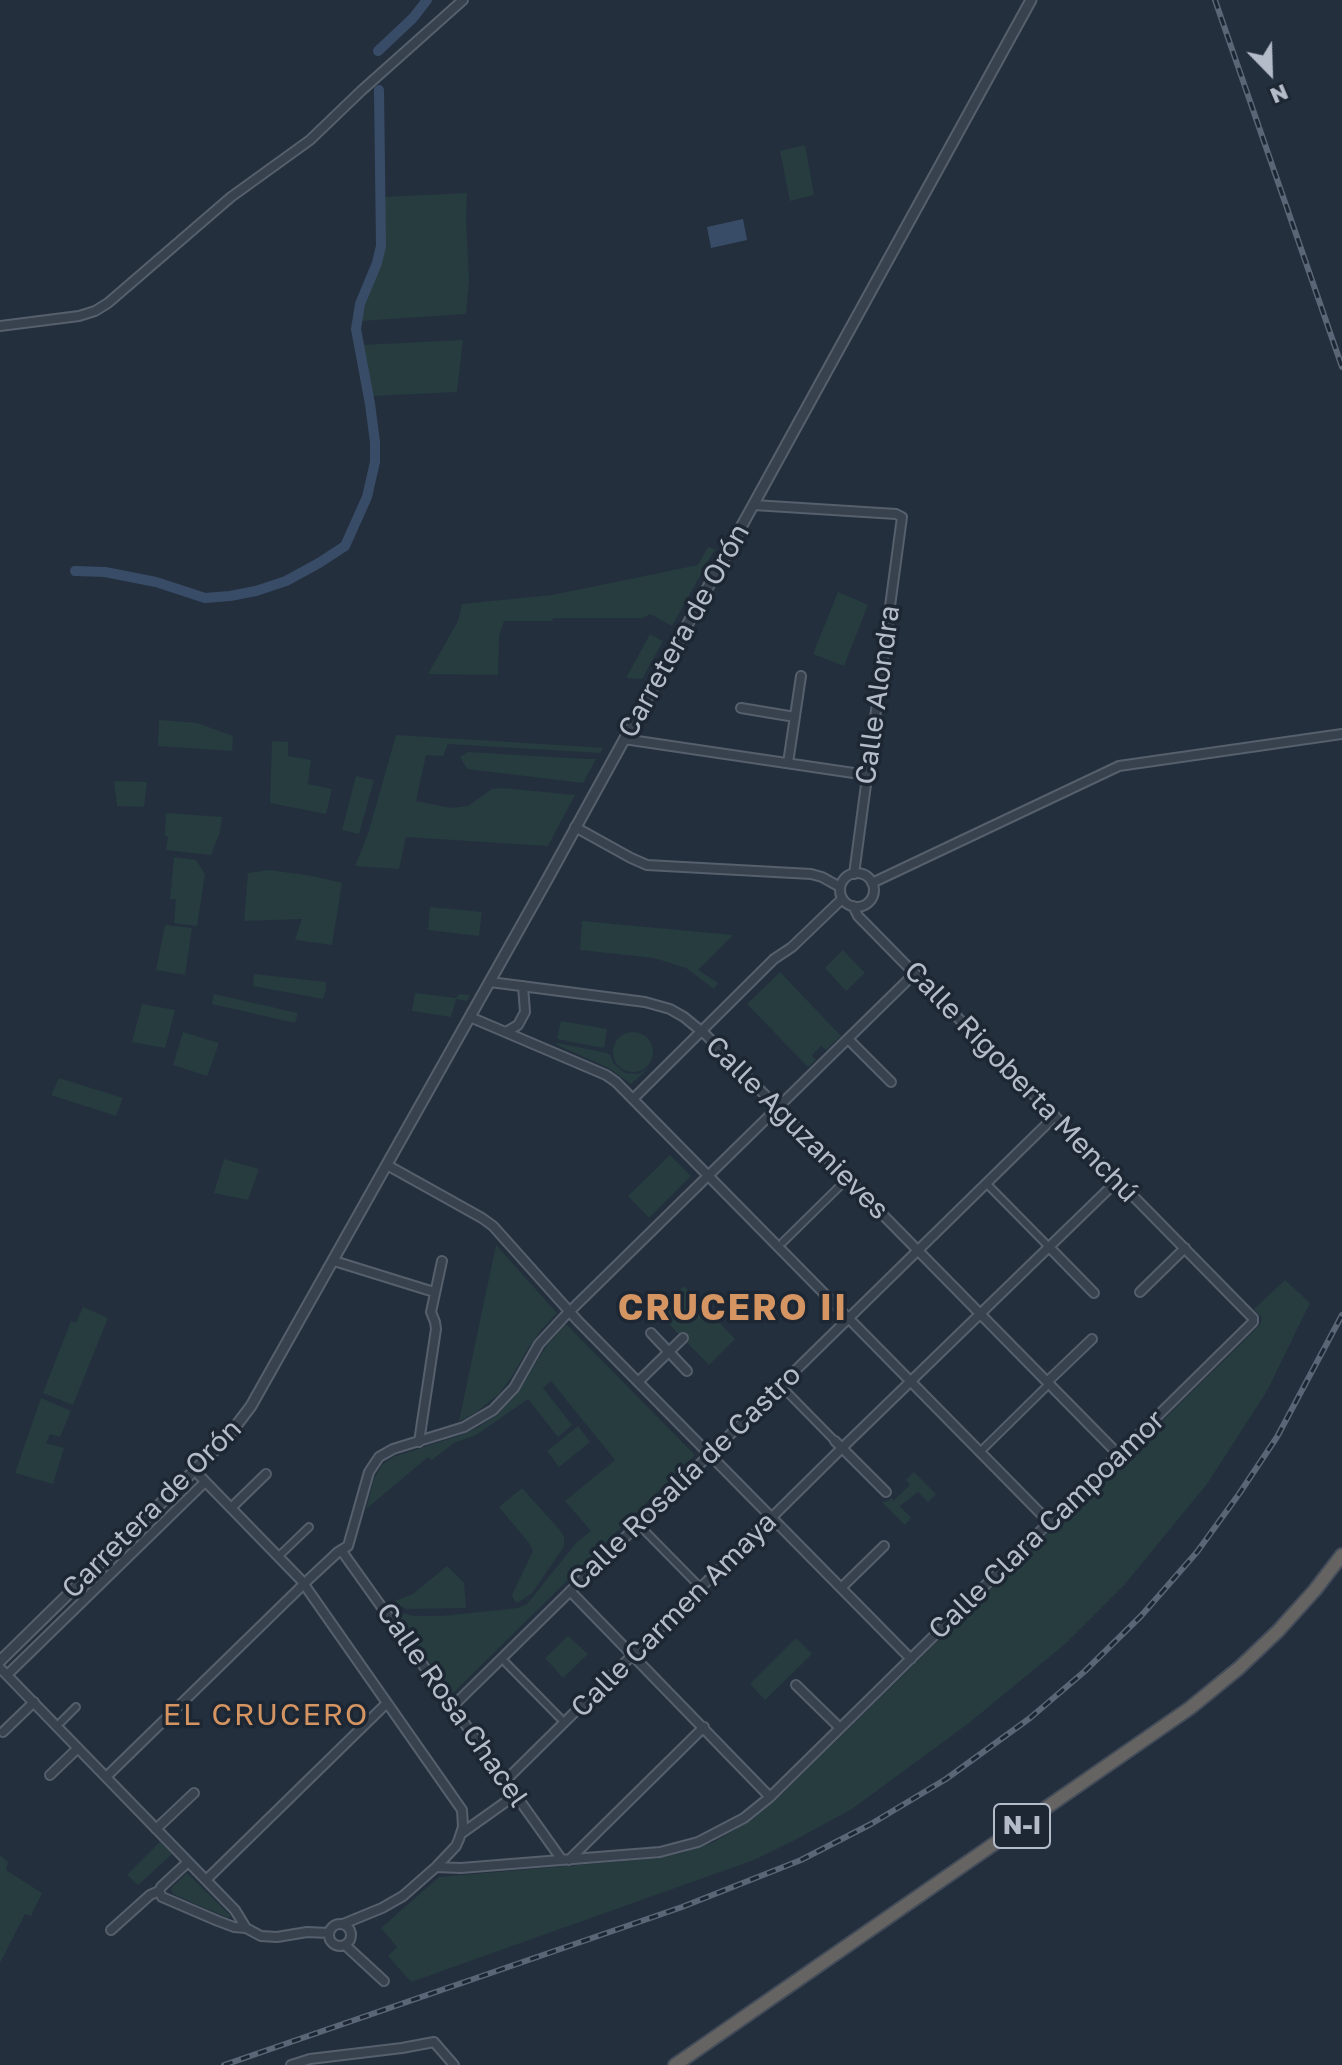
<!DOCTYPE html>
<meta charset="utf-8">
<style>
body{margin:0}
#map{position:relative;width:1342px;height:2065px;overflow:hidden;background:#242f3e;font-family:"Golos Text",sans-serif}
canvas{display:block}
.north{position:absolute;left:1230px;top:32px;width:80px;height:80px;-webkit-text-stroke:6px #1d2633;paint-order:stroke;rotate:157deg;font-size:22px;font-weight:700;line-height:32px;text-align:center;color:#b4bcc9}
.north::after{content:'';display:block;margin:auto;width:28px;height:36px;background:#b4bcc9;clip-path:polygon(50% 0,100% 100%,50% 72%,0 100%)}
</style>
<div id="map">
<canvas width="1342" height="2065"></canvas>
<div class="north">N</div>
</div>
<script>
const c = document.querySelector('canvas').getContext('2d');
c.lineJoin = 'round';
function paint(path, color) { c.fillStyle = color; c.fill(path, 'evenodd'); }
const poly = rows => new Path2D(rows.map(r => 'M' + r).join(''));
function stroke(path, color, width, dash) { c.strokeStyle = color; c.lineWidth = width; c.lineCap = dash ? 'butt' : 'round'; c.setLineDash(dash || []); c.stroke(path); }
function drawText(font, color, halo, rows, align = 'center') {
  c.font = font + ' "Golos Text",sans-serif'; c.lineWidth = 7; c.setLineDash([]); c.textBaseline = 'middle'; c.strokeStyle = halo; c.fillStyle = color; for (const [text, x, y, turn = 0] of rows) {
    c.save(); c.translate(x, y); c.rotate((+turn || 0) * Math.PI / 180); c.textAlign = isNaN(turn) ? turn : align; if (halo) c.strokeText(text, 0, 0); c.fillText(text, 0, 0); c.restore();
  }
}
const green = poly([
 [805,145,814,195,790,201,780,151],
 [467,193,466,218,469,280,466,314,360,321,381,257,384,222,383,197],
 [463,340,457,392,372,396,362,345],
 [708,547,715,549,672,626,650,614,643,618,553,618,552,621,504,621,499,636,498,675,428,674,458,621,462,604,552,595,698,565],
 [838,592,868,605,844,666,813,654],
 [650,634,663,641,642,679,626,678],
 [159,720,197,723,233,736,232,751,158,746],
 [396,735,591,747,603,748,600,753,448,744,443,756,426,755,416,801,451,808,468,806,492,789,503,788,575,795,548,846,406,837,399,869,355,866,368,834],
 [272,741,288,742,288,756,311,760,308,784,332,789,326,814,270,803],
 [468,752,585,759,596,759,583,783,467,769,460,757],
 [356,776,374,780,359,834,342,830],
 [114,781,147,782,144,807,117,806],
 [166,813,222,817,220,832,211,855,166,850,168,837,165,836],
 [174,857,196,860,205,874,197,926,174,923,176,899,170,899],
 [269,870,313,876,342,883,332,945,295,940,302,919,244,921,248,873],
 [430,907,482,912,479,936,428,930],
 [582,921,733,935,698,970,718,983,714,989,686,968,654,958,580,950],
 [165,925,192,928,185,975,156,970],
 [843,950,865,973,846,991,825,968],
 [780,972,841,1036,826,1050,821,1046,812,1055,816,1060,808,1067,747,1004],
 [254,974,326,982,326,990,323,999,253,986],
 [415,993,456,998,459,994,470,995,467,1001,456,999,451,1017,412,1011],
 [214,994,298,1013,295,1023,212,1004],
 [142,1004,175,1010,165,1048,132,1042],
 [561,1021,607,1029,604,1048,557,1039],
 '613 1052a20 20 0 1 1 40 0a20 20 0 1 1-40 0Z',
 [183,1032,219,1043,207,1076,173,1065],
 [557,1043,607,1053,610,1055,614,1064,625,1073,639,1074,650,1067,631,1084,609,1068,557,1045],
 [59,1078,123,1098,116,1116,51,1095],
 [670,1155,691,1176,649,1218,628,1196],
 [224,1159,259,1169,248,1200,214,1193],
 [496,1245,557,1313,542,1329,528,1348,513,1375,499,1394,475,1413,459,1421],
 [1285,1280,1310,1303,1267,1391,1207,1484,1125,1584,1065,1644,969,1723,852,1809,793,1841,754,1860,411,1982,388,1956,397,1947,381,1928,439,1877,660,1858,682,1853,714,1842,753,1819,780,1796,1260,1325,1262,1318,1254,1309],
 [684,1286,735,1339,709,1365,657,1312],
 [83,1307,108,1318,73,1405,43,1393,71,1321,76,1323],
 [566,1324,695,1455,452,1694,390,1607,401,1613,415,1616,442,1616,518,1608,527,1604,577,1542,591,1531,565,1501,615,1460,551,1381,543,1388,572,1425,558,1437,528,1399,476,1435,454,1443,432,1460,428,1457,366,1509,374,1479,382,1465,393,1457,458,1436,477,1428,497,1415,517,1394,547,1345],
 [41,1398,71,1411,60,1437,50,1434,46,1443,64,1448,53,1484,15,1473],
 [578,1426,590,1442,559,1467,547,1451],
 [914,1472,936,1494,928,1502,918,1492,900,1506,911,1518,905,1525,882,1502,888,1501,891,1498,894,1500,910,1485,906,1480],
 [522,1488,559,1529,564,1537,564,1544,563,1548,532,1593,519,1602,515,1602,512,1595,533,1551,529,1543,499,1507],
 [447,1566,464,1583,466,1608,407,1609,400,1606,395,1601,413,1594],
 [568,1636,588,1654,563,1678,545,1658],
 [796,1638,812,1654,765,1700,750,1684],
 [160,1842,172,1854,138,1885,127,1875],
 [0,1855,8,1862,6,1870,42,1893,31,1916,25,1914,0,1963],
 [187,1873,230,1915,230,1917,228,1918,173,1894,171,1890,172,1887]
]);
const water = poly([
 [743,219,747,240,711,248,707,227]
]);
const canal = poly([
 [378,51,413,18,427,0],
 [75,571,105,572,156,582,205,598,230,596,256,591,286,581,319,563,345,546,367,497,375,462,375,442,370,404,356,329,360,304,377,263,381,246,379,90]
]);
const pedestrian = poly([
 [986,1183,1049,1247],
 [783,1242,843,1183],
 [785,1390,835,1441],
 [984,1448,1045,1388],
 [643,1529,697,1584],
 [282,1553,309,1527],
 [506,1663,560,1718],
 [61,1722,76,1707]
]);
const minor = poly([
 [0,326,79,316,95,311,108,303,231,197,310,140,361,91,463,0],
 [754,505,896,514,902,517,854,874],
 [741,708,795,717],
 [624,739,867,775],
 [788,763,801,676],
 [575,827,631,858,647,865,811,874,822,877,840,887],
 '840 890a17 17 0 1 1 34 0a17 17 0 1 1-34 0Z',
 [872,883,1119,766,1342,734],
 [490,982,645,1002,670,1009,684,1017,706,1035,1119,1455],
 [470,1017,606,1075,616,1082,1049,1522],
 [506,1032,518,1025,525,1012,523,986],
 [848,1039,891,1082],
 [634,1098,774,959,792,947,842,899],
 [387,1165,482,1218,493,1226,578,1321,911,1659],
 [1049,1247,1094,1293],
 [334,1261,434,1292],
 [1140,1292,1185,1248],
 [651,1333,687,1371],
 [638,1382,683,1338],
 [1047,1382,1092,1339],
 [835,1441,886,1492],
 [419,1442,436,1329,435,1322,431,1312,442,1261],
 [195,1471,301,1580,462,1810,463,1827,459,1839,456,1846,436,1867,403,1896,382,1908,343,1924],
 [231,1508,266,1474],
 [341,1550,562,1860],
 [841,1588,884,1546],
 [570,1591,770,1797],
 [0,1668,235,1910,246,1928],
 [7,1675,205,1482],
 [796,1685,840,1728],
 [453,1706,1055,1116],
 [3,1732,34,1702],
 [50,1775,78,1748],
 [106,1777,308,1580,338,1552,348,1546,369,1472,379,1457,393,1449,464,1427,493,1410,514,1388,539,1344,564,1317,915,973],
 [506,1780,842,1448,1118,1180],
 [156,1829,194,1793],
 [462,1833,507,1801],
 [569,1860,704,1727],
 [188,1862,161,1887,159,1891,162,1897,218,1921,234,1927,246,1928,261,1936,277,1937,307,1932,329,1933],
 [436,1867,461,1868,660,1852,698,1842,744,1818,770,1797,1253,1322,1253,1318,1247,1312,858,916,853,906],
 [206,1880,387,1703],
 '329 1935a11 11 0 1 1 22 0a11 11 0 1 1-22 0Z',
 [111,1930,150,1895,159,1891],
 [345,1945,384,1981],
 [291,2065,310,2059,402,2048,434,2042,454,2065]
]);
const tertiary = poly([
 [0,1661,204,1461,226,1439,251,1406,548,878,1031,0]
]);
const trunk = poly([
 [675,2065,1190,1708,1239,1668,1278,1631,1315,1590,1342,1555]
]);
const rail = poly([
 [1215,0,1342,367],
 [224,2065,682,1907,801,1860,871,1824,946,1779,1030,1718,1085,1671,1141,1616,1197,1552,1239,1494,1277,1437,1342,1315]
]);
const shields = [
 [1022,1826,56]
];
const shieldNames = [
 ["N-I",1022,1826]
];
const streetNames = [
 ["Carretera de Orón",684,631,-61],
 ["Calle Alondra",878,695,-82],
 ["Calle Rigoberta Menchú",1021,1082,46],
 ["Calle Aguzanieves",797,1128,45],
 ["Calle Rosalía de Castro",685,1478,-44],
 ["Carretera de Orón",152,1509,-45],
 ["Calle Clara Campoamor",1047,1525,-44],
 ["Calle Carmen Amaya",674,1615,-45],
 ["Calle Rosa Chacel",452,1705,55]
];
const neighbourhoodNames = [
 ["EL CRUCERO",266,1715]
];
const districtNames = [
 ["CRUCERO II",733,1309]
];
paint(green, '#263c3f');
paint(water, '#394c67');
stroke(canal, '#394c67', 10);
stroke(pedestrian, '#565f6c', 10);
stroke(minor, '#565f6c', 12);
stroke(tertiary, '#565f6c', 13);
stroke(trunk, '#434c59', 16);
stroke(pedestrian, '#38414e', 6);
stroke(minor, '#38414e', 8);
stroke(tertiary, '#38414e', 9);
stroke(trunk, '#656462', 12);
stroke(rail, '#5a6575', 6);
stroke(rail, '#1d2633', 3, [9]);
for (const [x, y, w] of shields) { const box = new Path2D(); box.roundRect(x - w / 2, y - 22, w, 44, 6); c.fillStyle = '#1d2633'; c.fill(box); stroke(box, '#b4bcc9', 2); }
drawText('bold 26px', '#b4bcc9', null, shieldNames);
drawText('28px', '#b4bcc9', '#1d2633', streetNames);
c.letterSpacing = '2px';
drawText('30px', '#d59563', '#1d2633', neighbourhoodNames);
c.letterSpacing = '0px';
c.letterSpacing = '2px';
drawText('bold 36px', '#d59563', '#1d2633', districtNames);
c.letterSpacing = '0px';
</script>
